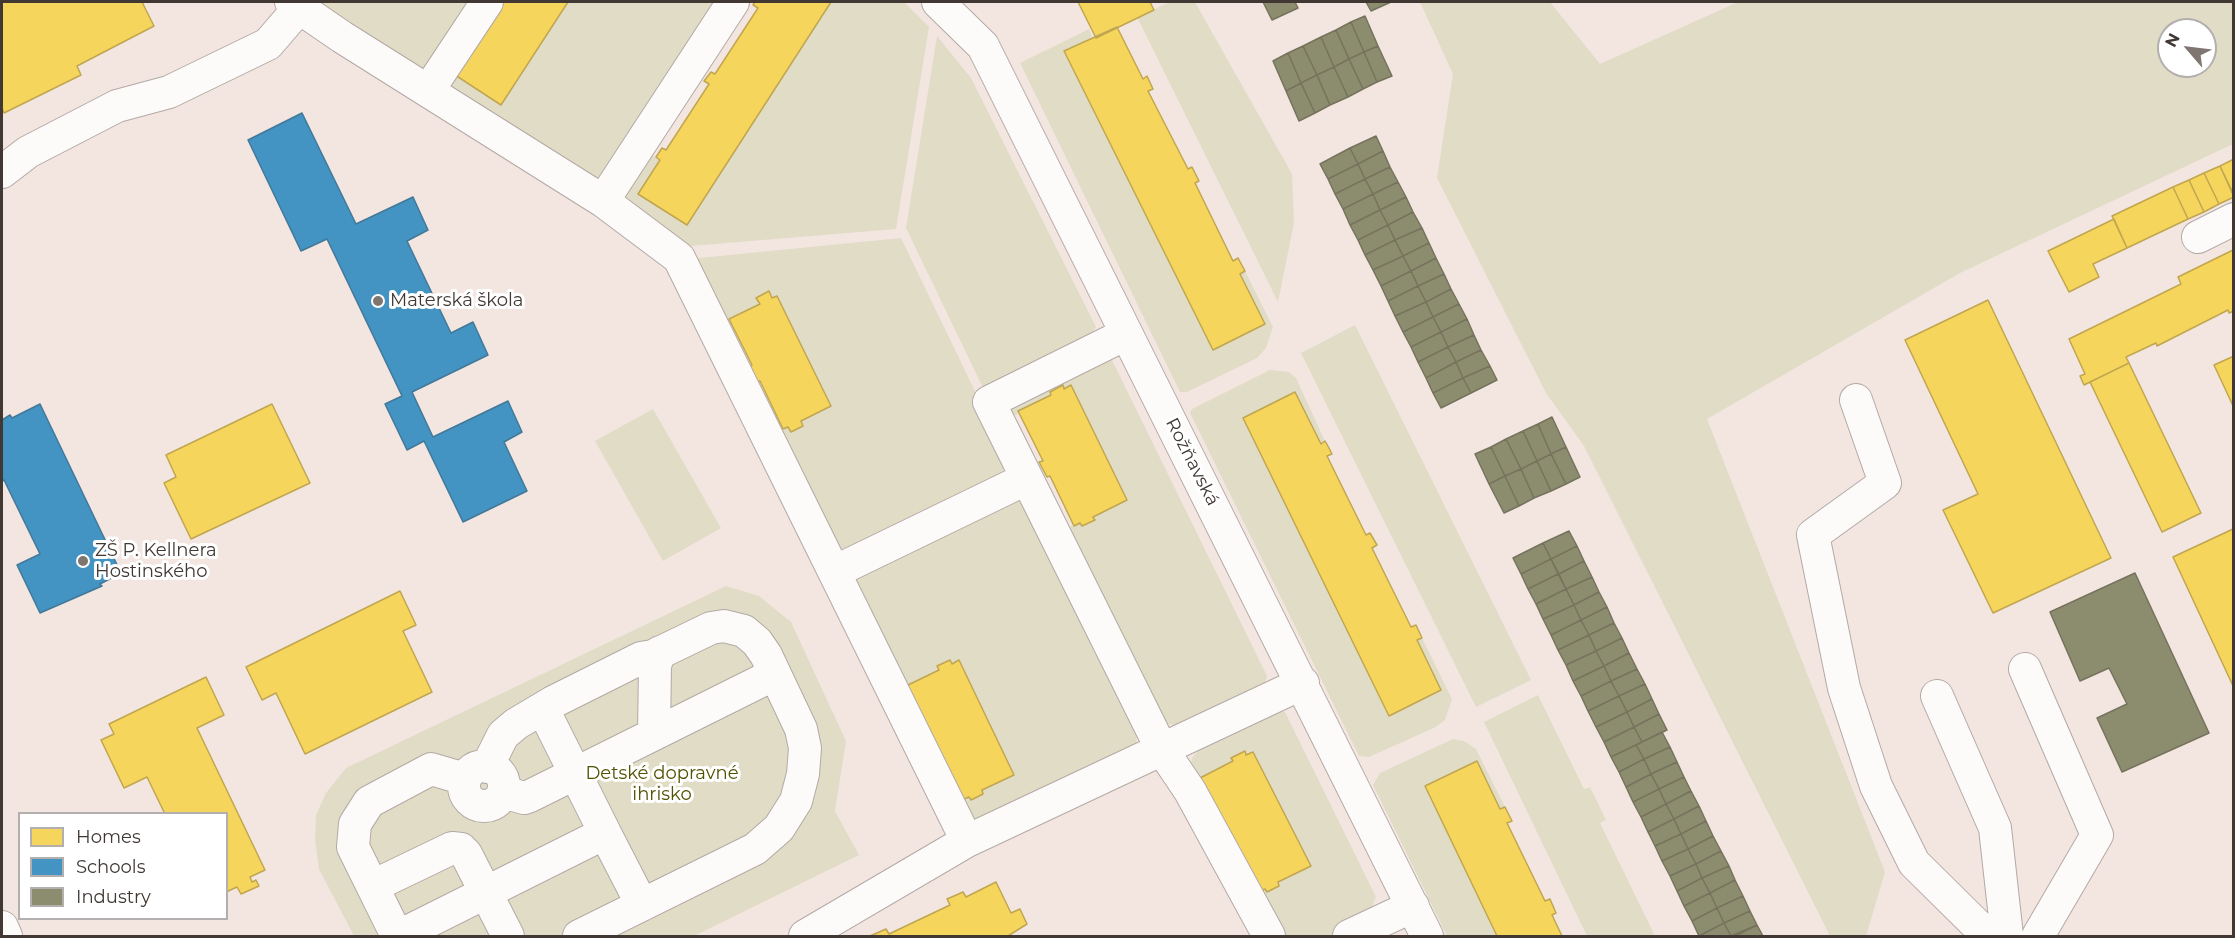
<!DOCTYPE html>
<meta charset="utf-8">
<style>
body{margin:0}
#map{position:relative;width:2235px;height:938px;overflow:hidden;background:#f3e6e1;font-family:Montserrat,sans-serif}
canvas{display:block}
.frame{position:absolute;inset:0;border:3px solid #413834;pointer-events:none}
.legend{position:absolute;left:18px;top:812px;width:210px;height:108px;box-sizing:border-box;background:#fff;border:2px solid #b3afae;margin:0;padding:8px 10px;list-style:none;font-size:18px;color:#413834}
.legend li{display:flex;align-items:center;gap:12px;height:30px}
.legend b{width:30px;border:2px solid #b3afae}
.north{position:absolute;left:2157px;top:18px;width:60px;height:60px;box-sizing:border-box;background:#fff;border:2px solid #b3afae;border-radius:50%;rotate:298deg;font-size:16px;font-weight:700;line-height:24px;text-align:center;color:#413834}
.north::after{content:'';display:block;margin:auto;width:21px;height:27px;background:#7f7571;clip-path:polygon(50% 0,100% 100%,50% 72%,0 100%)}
</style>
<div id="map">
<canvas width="2235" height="938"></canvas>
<div class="frame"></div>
<ul class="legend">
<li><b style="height:16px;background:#f6d55c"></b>Homes</li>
<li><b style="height:16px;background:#4393c3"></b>Schools</li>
<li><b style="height:16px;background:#8c8c6e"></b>Industry</li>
</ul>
<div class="north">N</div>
</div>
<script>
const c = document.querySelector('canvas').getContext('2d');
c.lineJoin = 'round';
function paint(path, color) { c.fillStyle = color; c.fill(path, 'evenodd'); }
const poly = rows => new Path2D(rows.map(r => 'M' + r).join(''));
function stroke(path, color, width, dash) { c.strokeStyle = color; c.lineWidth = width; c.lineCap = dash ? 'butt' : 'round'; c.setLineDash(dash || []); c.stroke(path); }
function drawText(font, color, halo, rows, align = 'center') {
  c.font = font + ' Montserrat,sans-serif'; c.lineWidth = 6; c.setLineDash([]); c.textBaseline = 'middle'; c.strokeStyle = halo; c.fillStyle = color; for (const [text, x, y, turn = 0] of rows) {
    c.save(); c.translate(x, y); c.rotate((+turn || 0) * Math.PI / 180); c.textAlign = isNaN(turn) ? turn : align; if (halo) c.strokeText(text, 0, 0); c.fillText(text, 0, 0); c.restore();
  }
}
const green = poly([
 [309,2,475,2,435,62,416,73],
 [568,2,723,2,600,186,450,88,450,74,452,73,501,105],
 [831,2,904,2,929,27,896,229,678,247,621,205,623,193,648,153,660,160,638,194,687,225],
 [1170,2,1195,2,1292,174,1294,223,1278,302,1137,17],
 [1420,2,1550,2,1600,64,1738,2,2233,2,2233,144,1960,273,1707,419,1885,872,1866,936,1830,936,1584,446,1546,393,1437,178,1453,74],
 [2169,30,2205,30,2205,66,2169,66],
 [1089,29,1092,37,1064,52,1213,350,1265,324,1240,274,1245,271,1273,327,1266,348,1257,358,1187,392,1180,392,1020,63],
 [937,36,971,78,1096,327,1086,343,985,392,906,228],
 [901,238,1002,447,1004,468,1000,478,845,550,836,547,776,433,788,427,791,432,803,426,801,421,831,406,777,296,772,298,769,292,756,298,760,304,721,322,689,259],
 [1355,325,1531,680,1476,707,1301,353],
 [1111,358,1267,676,1264,687,1175,726,1163,722,1061,530,1080,523,1082,526,1095,520,1071,385,1064,389,1062,385,1050,391,1051,395,1014,416,1011,408],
 [1270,370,1289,372,1296,378,1325,441,1321,444,1295,392,1243,418,1390,715,1441,690,1417,640,1422,638,1452,699,1445,720,1436,727,1369,757,1359,756,1190,413,1192,409],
 [653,409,721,528,663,561,595,441],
 [1015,499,1025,504,1138,728,1136,744,979,821,970,817,963,800,969,797,971,800,983,794,982,790,1014,775,959,661,952,663,950,660,939,670,906,686,856,582,859,572],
 [726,586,759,596,791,622,846,741,835,811,859,855,694,936,354,936,319,869,315,839,316,815,326,793,346,768],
 [1538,695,1584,789,1590,787,1606,820,1600,823,1655,936,1587,936,1484,722],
 [1269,711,1285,712,1376,897,1370,912,1362,921,1330,936,1283,936,1260,891,1265,889,1267,892,1279,886,1278,882,1310,866,1253,752,1246,755,1245,752,1233,761,1200,778,1190,770,1192,758,1206,741],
 [1453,739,1464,741,1476,749,1505,807,1500,809,1477,761,1425,786,1497,936,1447,936,1373,785,1380,773]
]);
const homes = poly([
 [2,2,142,2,154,26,77,66,81,75,4,113,2,108,2,2],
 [499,2,568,2,501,105,452,73,499,2],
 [755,2,831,2,687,225,638,194,660,160,656,157,662,148,666,150,709,84,704,81,711,72,715,74,758,8,753,5,755,2],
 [1078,2,1150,2,1154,10,1096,38,1078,2],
 [1117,27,1143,79,1147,76,1153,89,1148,91,1188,169,1192,167,1199,181,1195,183,1233,261,1238,258,1245,271,1240,274,1265,324,1213,350,1064,51,1117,27],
 [2234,159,2234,195,2220,166,2234,159],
 [2220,166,2234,197,2219,204,2204,173,2220,166],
 [2204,173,2219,204,2204,212,2189,180,2204,173],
 [2189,180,2204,212,2188,219,2173,187,2189,180],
 [2173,187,2188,219,2127,248,2112,216,2173,187],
 [2114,219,2127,248,2093,264,2099,277,2069,292,2048,251,2114,219],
 [2233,250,2234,311,2229,313,2228,310,2157,346,2156,343,2126,357,2129,363,2084,385,2080,376,2085,374,2069,339,2181,284,2178,277,2233,250],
 [769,291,772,298,777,296,831,406,801,421,803,426,791,432,788,427,783,429,760,381,754,384,747,368,752,365,729,319,760,304,756,298,769,291],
 [1988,300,2111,558,1993,613,1943,510,1978,494,1905,340,1988,300],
 [2234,356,2234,408,2214,365,2234,356],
 [2129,363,2201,513,2162,532,2090,382,2129,363],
 [1063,385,1064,389,1071,385,1127,500,1093,517,1095,520,1082,526,1080,523,1074,526,1050,476,1047,477,1039,462,1043,461,1018,411,1051,395,1050,392,1063,385],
 [1295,392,1321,444,1325,441,1329,448,1332,454,1327,456,1366,535,1370,533,1377,545,1372,548,1411,627,1416,625,1422,638,1417,640,1441,690,1389,716,1243,418,1295,392],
 [272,404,310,483,191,539,164,483,176,477,166,455,272,404],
 [2233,529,2234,530,2234,688,2173,557,2233,529],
 [400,591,416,625,403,631,432,692,305,754,276,693,262,700,246,667,400,591],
 [950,660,952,664,959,660,1014,775,982,790,983,794,971,800,969,797,962,800,906,686,939,670,937,666,950,660],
 [206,677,224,715,197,728,265,870,250,877,252,882,256,880,259,886,241,894,237,887,226,892,226,814,165,814,147,777,124,788,101,740,114,734,109,724,206,677],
 [1245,751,1246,755,1253,752,1311,866,1278,882,1279,886,1267,892,1265,889,1260,891,1200,778,1233,761,1231,758,1245,751],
 [1477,761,1500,809,1505,807,1512,821,1507,823,1545,901,1550,899,1556,913,1552,915,1562,936,1497,936,1425,786,1477,761],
 [996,882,1011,913,1020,909,1027,924,1008,936,870,936,886,929,889,934,950,905,947,899,954,896,963,892,966,897,996,882]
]);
const schools = poly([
 [302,113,356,224,413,197,428,230,407,241,451,333,473,322,488,355,412,392,433,437,508,401,522,432,504,442,527,491,463,522,424,441,407,450,385,404,402,396,327,239,301,251,248,140,302,113],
 [40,404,121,573,100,584,102,586,40,613,17,565,40,554,4,480,2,481,2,420,10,415,12,418,40,404]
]);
const industry = poly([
 [1263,2,1295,2,1298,8,1272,20,1263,2],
 [1366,2,1391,2,1371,11,1366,2],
 [1365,16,1378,46,1364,52,1351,22,1365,16],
 [1351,22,1364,52,1349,59,1336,30,1351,22],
 [1336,30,1349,59,1334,67,1321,37,1336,30],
 [1321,37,1334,67,1317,75,1303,46,1321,37],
 [1303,46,1317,75,1301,83,1288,53,1303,46],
 [1378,46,1392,76,1377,82,1364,52,1378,46],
 [1364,52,1377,82,1363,89,1349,59,1364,52],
 [1288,53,1301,83,1286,91,1273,61,1288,53],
 [1349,59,1363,89,1348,97,1334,67,1349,59],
 [1334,67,1348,97,1330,105,1317,75,1334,67],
 [1317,75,1330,105,1315,113,1301,83,1317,75],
 [1301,83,1315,113,1299,121,1286,91,1301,83],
 [1376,136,1383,151,1358,164,1350,148,1376,136],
 [1350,148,1358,164,1328,179,1320,164,1350,148],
 [1383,151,1390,167,1365,179,1358,164,1383,151],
 [1358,164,1365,179,1335,194,1328,179,1358,164],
 [1390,167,1398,182,1373,194,1365,179,1390,167],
 [1365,179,1373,194,1343,209,1335,194,1365,179],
 [1398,182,1406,197,1380,210,1373,194,1398,182],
 [1373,194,1380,210,1350,225,1343,209,1373,194],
 [1406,197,1413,212,1388,225,1380,210,1406,197],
 [1380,210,1388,225,1358,240,1350,225,1380,210],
 [1413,212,1422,228,1395,240,1388,225,1413,212],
 [1388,225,1395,240,1365,255,1358,240,1388,225],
 [1422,228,1429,243,1403,256,1395,240,1422,228],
 [1395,240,1403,256,1373,270,1365,255,1395,240],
 [1429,243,1436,258,1411,271,1403,256,1429,243],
 [1403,256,1411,271,1381,286,1373,270,1403,256],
 [1436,258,1444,274,1418,286,1411,271,1436,258],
 [1411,271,1418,286,1388,301,1381,286,1411,271],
 [1444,274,1451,289,1426,302,1418,286,1444,274],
 [1418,286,1426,302,1395,316,1388,301,1418,286],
 [1451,289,1459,304,1433,317,1426,302,1451,289],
 [1426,302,1433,317,1403,332,1395,316,1426,302],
 [1459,304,1467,319,1441,332,1433,317,1459,304],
 [1433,317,1441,332,1411,347,1403,332,1433,317],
 [1467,319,1474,335,1448,347,1441,332,1467,319],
 [1441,332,1448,347,1418,362,1411,347,1441,332],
 [1474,335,1481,350,1456,362,1448,347,1474,335],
 [1448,347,1456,362,1426,378,1418,362,1448,347],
 [1481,350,1490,366,1463,378,1456,362,1481,350],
 [1456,362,1463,378,1433,393,1426,378,1456,362],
 [1490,366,1497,380,1471,393,1463,378,1490,366],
 [1463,378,1471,393,1441,408,1433,393,1463,378],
 [1552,417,1566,447,1551,454,1538,424,1552,417],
 [1538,424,1551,454,1537,461,1523,431,1538,424],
 [1523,431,1537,461,1521,469,1506,439,1523,431],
 [1506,439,1521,469,1505,476,1491,447,1506,439],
 [1491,447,1505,476,1489,484,1475,454,1491,447],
 [1566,447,1580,477,1566,484,1551,454,1566,447],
 [1551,454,1566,484,1551,491,1537,461,1551,454],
 [1537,461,1551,491,1534,498,1521,469,1537,461],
 [1521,469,1534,498,1519,506,1505,476,1521,469],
 [1505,476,1519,506,1504,513,1489,484,1505,476],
 [1569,531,1577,546,1551,559,1543,543,1569,531],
 [1543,543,1551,559,1521,574,1513,558,1543,543],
 [1577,546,1584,561,1559,574,1551,559,1577,546],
 [1551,559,1558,574,1528,589,1521,574,1551,559],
 [1584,561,1592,577,1566,589,1559,574,1584,561],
 [2135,573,2209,733,2122,772,2097,718,2127,704,2109,668,2080,681,2050,612,2135,573],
 [1558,574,1566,589,1536,604,1528,589,1558,574],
 [1592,577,1599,592,1574,605,1566,589,1592,577],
 [1566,589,1574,605,1543,619,1536,604,1566,589],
 [1599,592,1607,607,1581,620,1574,605,1599,592],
 [1574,605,1581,620,1551,635,1543,619,1574,605],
 [1607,607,1614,623,1589,635,1581,620,1607,607],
 [1581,620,1589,635,1558,650,1551,635,1581,620],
 [1614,623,1622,638,1596,651,1589,635,1614,623],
 [1589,635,1596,651,1566,665,1558,650,1589,635],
 [1622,638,1629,653,1604,666,1596,651,1622,638],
 [1596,651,1604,666,1573,681,1566,665,1596,651],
 [1629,653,1637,669,1611,681,1604,666,1629,653],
 [1604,666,1611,681,1581,696,1573,681,1604,666],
 [1637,669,1645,684,1619,696,1611,681,1637,669],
 [1611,681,1619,696,1588,711,1581,696,1611,681],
 [1645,684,1652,699,1627,712,1619,696,1645,684],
 [1619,696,1627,712,1596,727,1588,711,1619,696],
 [1652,699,1659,714,1634,727,1627,712,1652,699],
 [1627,712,1634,727,1604,742,1596,727,1627,712],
 [1659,714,1667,730,1642,742,1634,727,1659,714],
 [1634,727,1642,742,1611,757,1604,742,1634,727],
 [1662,732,1670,747,1644,759,1636,745,1662,732],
 [1636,745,1644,759,1619,772,1611,757,1636,745],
 [1670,747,1677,762,1651,774,1644,759,1670,747],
 [1644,759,1651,774,1626,787,1619,772,1644,759],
 [1677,762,1684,777,1659,789,1651,774,1677,762],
 [1651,774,1659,789,1633,802,1626,787,1651,774],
 [1684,777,1691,791,1666,804,1659,789,1684,777],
 [1659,789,1666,804,1641,817,1633,802,1659,789],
 [1691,791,1699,806,1674,819,1666,804,1691,791],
 [1666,804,1674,819,1648,832,1641,817,1666,804],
 [1699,806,1706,821,1681,834,1674,819,1699,806],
 [1674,819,1681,834,1655,846,1648,832,1674,819],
 [1706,821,1713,836,1688,849,1681,834,1706,821],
 [1681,834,1688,849,1662,861,1655,846,1681,834],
 [1713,836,1721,851,1696,864,1688,849,1713,836],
 [1688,849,1696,864,1670,876,1662,861,1688,849],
 [1721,851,1729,866,1702,878,1696,864,1721,851],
 [1696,864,1702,878,1677,891,1670,876,1696,864],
 [1729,866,1735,880,1710,893,1702,878,1729,866],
 [1702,878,1710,893,1684,906,1677,891,1702,878],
 [1735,880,1743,896,1717,908,1710,893,1735,880],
 [1710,893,1717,908,1692,921,1684,906,1710,893],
 [1743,896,1750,911,1724,923,1717,908,1743,896],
 [1717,908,1724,923,1699,936,1692,921,1717,908],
 [1750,911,1757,925,1731,936,1724,923,1750,911],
 [1724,923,1731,936,1699,936,1724,923],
 [1757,925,1763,936,1735,936,1757,925]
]);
const minor = poly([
 [291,2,342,37,603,201,679,258,967,841,1303,683],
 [938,2,983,46,1427,936],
 [428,91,487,2],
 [2,172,28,152,117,106,169,92,268,44,299,8],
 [603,201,733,2],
 [2198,237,2234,219],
 [1126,334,989,402,1161,748,1190,791,1269,936],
 [1856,400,1885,483,1813,535,1844,688,1876,786,1914,863,1988,936],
 [834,572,1026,479],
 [2025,669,2097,835,2038,936],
 [1937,696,1995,828,2007,936],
 [543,709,605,833],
 [654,734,655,665,660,652],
 '464 786a20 20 0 1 1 40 0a20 20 0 1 1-40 0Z',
 [487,767,503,735,516,724,553,702,641,658,653,656,711,628,724,626,744,631,757,642,766,655,801,729,805,748,803,774,796,801,779,828,755,849,579,936],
 [503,792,524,798,530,796,775,674],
 [373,886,452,848,461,849,466,854,508,936],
 [2,927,6,936],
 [397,936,353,847,355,824,369,802,431,769,465,779],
 [399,936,605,833,642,905],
 [805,936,967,841],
 [1349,936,1413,906]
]);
const markers = [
 [378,301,6,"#7f7571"],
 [83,561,6,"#7f7571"]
];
const poiNames = [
 ["Materská škola",390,301],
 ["ZŠ P. Kellnera",95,551],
 ["Hostinského",95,572]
];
const streetNames = [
 ["Rožňavská",1192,462,63]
];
const parkNames = [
 ["Detské dopravné",662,774],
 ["ihrisko",662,795]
];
paint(green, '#e1dcc6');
paint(homes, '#f6d55c');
stroke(homes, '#c0a650', 1.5);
paint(schools, '#4393c3');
stroke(schools, '#427898', 1.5);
paint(industry, '#8c8c6e');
stroke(industry, '#76735d', 1.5);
stroke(minor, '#b3a9a5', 34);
stroke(minor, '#fdfbfa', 32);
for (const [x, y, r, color] of markers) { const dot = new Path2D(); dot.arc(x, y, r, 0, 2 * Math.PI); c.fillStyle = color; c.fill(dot); stroke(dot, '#fff', 2); }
drawText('18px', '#413834', '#fff', poiNames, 'left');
drawText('18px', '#413834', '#fff', streetNames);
drawText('18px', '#525202', '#fff', parkNames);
</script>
